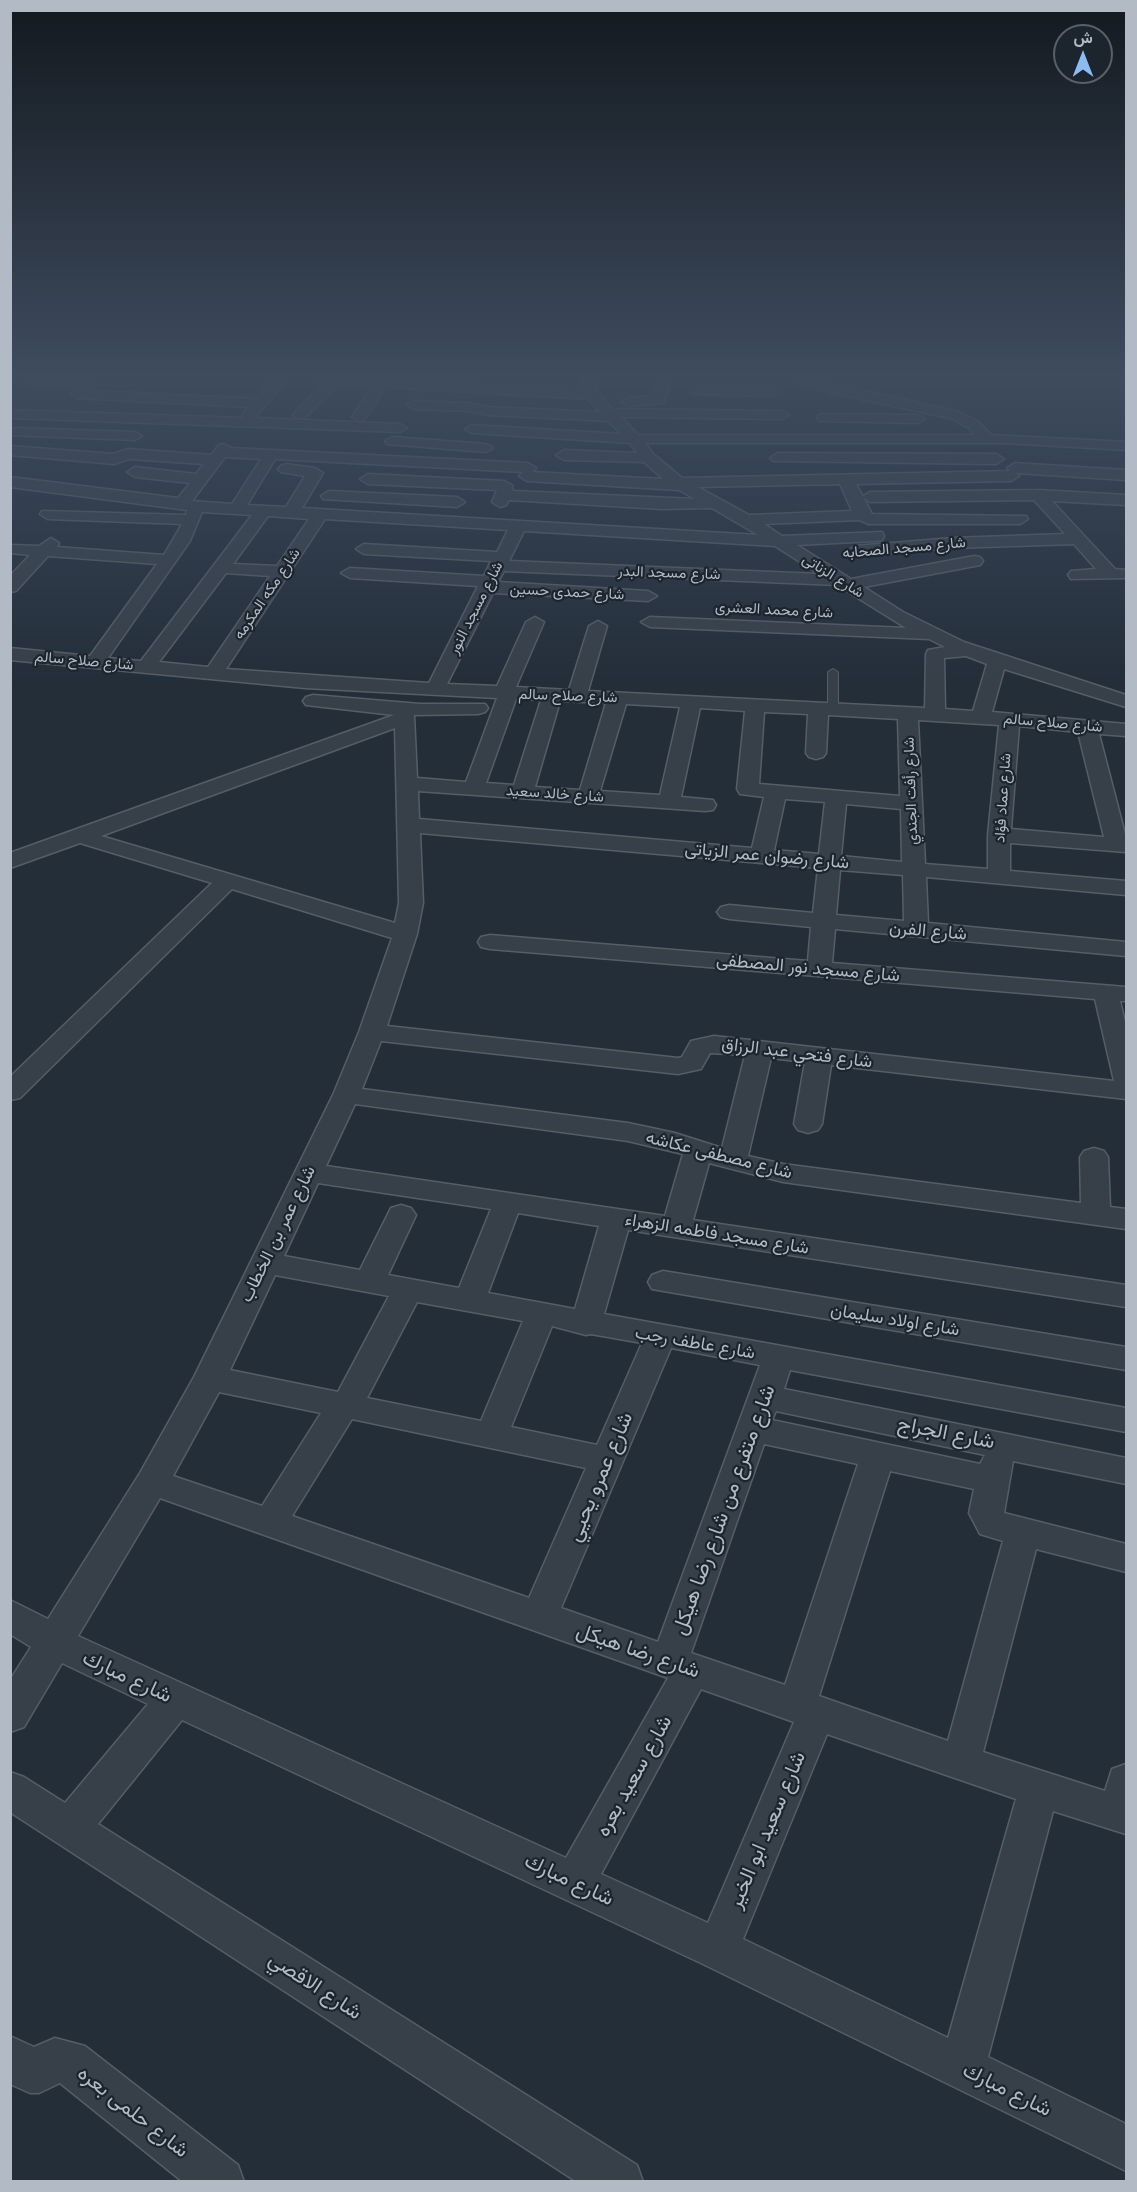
<!DOCTYPE html>
<meta charset="utf-8">
<style>
body{margin:0}
#map{position:relative;width:1137px;height:2192px;overflow:hidden;background:#232e39;font-family:Montserrat,Vazirmatn,sans-serif}
canvas{display:block}
.frame{position:absolute;inset:0;border:12px solid #b2bbc5;pointer-events:none}
.north{position:absolute;left:1053px;top:24px;width:60px;height:60px;box-sizing:border-box;background:#1c252e;border:2px solid #58616a;border-radius:50%;rotate:0deg;font-size:16px;font-weight:700;line-height:24px;text-align:center;color:#b2bbc5}
.north::after{content:'';display:block;margin:auto;width:21px;height:27px;background:#8bbcf1;clip-path:polygon(50% 0,100% 100%,50% 72%,0 100%)}
</style>
<div id="map">
<canvas width="1137" height="2192"></canvas>
<div class="frame"></div>
<div class="north">ش</div>
</div>
<script>
const c = document.querySelector('canvas').getContext('2d');
c.lineJoin = 'round';
const poly = rows => new Path2D(rows.map(r => 'M' + r).join(''));
function stroke(path, color, width, dash) { c.strokeStyle = color; c.lineWidth = width; c.lineCap = dash ? 'butt' : 'round'; c.setLineDash(dash || []); c.stroke(path); }
function paint(path, color) { c.fillStyle = color; c.fill(path, 'evenodd'); }
function drawText(font, color, halo, rows, align = 'center') {
  c.font = font + ' Montserrat,Vazirmatn,sans-serif'; c.lineWidth = 4.5; c.setLineDash([]); c.textBaseline = 'middle'; c.strokeStyle = halo; c.fillStyle = color; for (const [text, x, y, turn = 0] of rows) {
    c.save(); c.translate(x, y); c.rotate((+turn || 0) * Math.PI / 180); c.textAlign = isNaN(turn) ? turn : align; if (halo) c.strokeText(text, 0, 0); c.fillText(text, 0, 0); c.restore();
  }
}
const service = poly([
 [833,669,838,672,838,710,833,713,828,710,828,672,833,669]
]);
const minor = poly([
 [24,379,74,379,95,382,97,385,90,389,31,383,24,379],
 [273,379,287,379,255,418,400,424,407,428,400,432,10,418,10,410,243,418,242,416,249,407,78,398,71,394,78,390,256,399,273,379],
 [310,379,392,379,583,390,581,379,595,379,597,391,612,409,782,411,789,415,782,419,621,417,638,435,975,435,969,428,950,418,836,394,790,379,813,379,959,412,979,422,991,435,1126,442,1126,450,1004,443,645,443,653,454,682,478,1010,471,1007,468,1015,463,1126,470,1126,480,1016,473,1019,476,1011,481,856,484,872,514,1026,516,1028,519,1020,524,869,524,859,520,764,524,782,536,882,532,884,536,882,540,876,541,797,545,851,579,974,556,980,557,983,561,980,565,864,587,903,612,964,642,1126,695,1126,707,1004,669,992,712,1126,724,1126,736,1099,734,1126,838,1126,852,1010,843,1010,871,1126,881,1126,895,926,877,928,923,1126,942,1126,956,835,929,832,963,1126,987,1126,1001,1120,1001,1126,1026,1126,1099,831,1065,822,1124,818,1130,808,1133,798,1130,794,1124,805,1062,771,1058,748,1156,783,1164,1081,1203,1080,1157,1084,1151,1094,1148,1104,1151,1108,1157,1110,1207,1126,1209,1126,1229,783,1182,709,1163,693,1220,1126,1285,1126,1307,628,1230,604,1314,1126,1408,1126,1432,790,1370,784,1389,1126,1458,1126,1484,1013,1461,1004,1513,1126,1544,1126,1572,1036,1549,983,1752,1105,1791,1112,1769,1126,1764,1126,1834,1053,1811,988,2057,1126,2124,1126,2171,703,1964,182,1720,98,1824,637,2165,643,2182,577,2182,10,1812,10,1772,24,1777,65,1803,148,1704,62,1663,24,1727,10,1732,10,1680,31,1647,10,1634,10,1600,48,1619,140,1473,194,1377,333,1095,359,1032,392,938,232,889,20,1098,10,1100,10,1077,212,883,80,843,10,868,10,853,394,715,306,705,303,701,306,697,313,695,420,704,485,704,488,708,485,712,478,714,414,715,417,778,466,782,497,698,305,688,10,660,10,648,90,656,157,564,48,556,16,591,10,592,10,576,30,555,10,553,10,545,39,546,51,538,59,543,57,547,164,555,182,524,48,519,40,514,42,511,186,515,187,510,10,487,10,477,178,498,190,483,135,477,127,472,135,467,196,474,204,464,129,459,114,464,10,455,10,446,113,454,128,449,211,455,219,445,224,444,231,448,528,463,536,468,532,472,663,479,644,462,564,460,556,455,564,450,637,453,630,443,472,433,465,429,472,425,621,434,608,421,488,415,469,411,414,409,407,405,414,401,469,403,488,407,600,412,588,399,386,387,364,420,359,421,352,417,372,386,338,384,305,418,295,418,293,415,295,412,323,383,310,379],
 [225,457,261,459,232,504,192,501,225,457],
 [275,459,523,472,519,476,527,481,679,490,695,499,513,491,512,485,504,481,368,474,360,479,368,484,497,490,492,502,500,507,506,505,509,500,662,509,712,508,758,535,302,508,323,473,315,468,286,464,281,466,278,469,281,472,305,476,286,507,247,505,275,459],
 [840,484,852,511,749,515,698,487,840,484],
 [202,512,252,515,141,661,108,658,190,541,202,512],
 [268,516,309,519,277,566,233,564,268,516],
 [325,519,508,530,497,552,364,544,356,549,364,554,491,561,484,576,350,568,341,573,350,578,478,586,429,683,226,669,325,519],
 [524,531,775,546,819,574,509,561,524,531],
 [504,571,837,585,906,628,650,617,641,622,650,627,929,639,945,647,928,650,926,654,925,708,588,691,607,626,598,621,589,626,569,690,516,687,544,622,535,617,526,622,497,686,447,684,493,593,648,601,657,596,648,591,498,582,504,571],
 [226,573,270,576,208,667,159,662,226,573],
 [966,656,987,664,973,711,945,709,944,658,966,656],
 [516,699,541,700,514,785,486,783,516,699],
 [560,701,606,703,580,790,535,787,560,701],
 [626,704,680,707,660,795,600,791,626,704],
 [700,708,745,711,737,789,740,794,764,797,752,848,419,819,418,791,705,811,713,810,716,805,713,800,681,797,700,708],
 [764,712,808,714,806,753,809,757,816,759,823,757,826,753,828,715,898,719,900,796,759,784,764,712],
 [918,720,999,725,988,835,988,869,925,864,918,720],
 [1019,726,1078,732,1104,837,1011,829,1019,726],
 [395,728,399,903,395,923,101,836,395,728],
 [785,799,825,802,819,854,774,850,785,799],
 [846,804,901,809,902,862,841,856,846,804],
 [420,833,818,868,813,913,729,905,721,907,717,912,721,917,729,919,811,927,808,961,490,935,481,937,478,942,481,947,490,949,1095,999,1114,1081,714,1036,691,1041,682,1057,678,1058,387,1026,417,934,423,903,420,833],
 [840,870,903,875,904,921,836,915,840,870],
 [381,1041,678,1074,701,1069,710,1053,745,1055,722,1148,675,1133,628,1123,362,1089,381,1041],
 [355,1104,628,1141,683,1154,665,1216,326,1166,355,1104],
 [318,1183,491,1209,459,1288,388,1275,416,1215,411,1208,401,1205,391,1208,360,1270,284,1256,318,1183],
 [518,1213,599,1226,575,1309,488,1293,518,1213],
 [275,1275,389,1296,338,1392,230,1370,275,1275],
 [417,1302,523,1321,481,1421,367,1398,417,1302],
 [552,1326,586,1335,591,1334,642,1343,597,1445,511,1427,552,1326],
 [671,1348,760,1365,658,1642,561,1608,671,1348],
 [219,1392,321,1413,262,1506,173,1476,219,1392],
 [776,1411,985,1455,980,1464,772,1420,776,1411],
 [352,1419,586,1468,529,1598,292,1516,352,1419],
 [764,1444,858,1464,785,1685,691,1653,764,1444],
 [890,1471,974,1489,969,1513,980,1534,1003,1541,948,1741,819,1696,890,1471],
 [160,1498,668,1678,566,1858,78,1636,160,1498],
 [701,1689,794,1722,708,1923,601,1874,701,1689],
 [827,1734,1016,1799,948,2038,743,1939,827,1734],
 [658,379,672,379,663,403,628,406,621,402,628,398,652,396,658,379],
 [697,387,770,388,777,392,770,396,692,394,690,391,697,387],
 [824,414,918,415,925,419,918,423,819,421,817,418,819,415,824,414],
 [15,428,135,432,142,436,135,440,10,435,10,429,15,428],
 [392,437,486,444,493,448,486,452,387,444,385,441,392,437],
 [778,453,996,454,1004,459,996,464,773,461,770,458,778,453],
 [1038,490,1126,495,1126,505,1052,501,1115,569,1126,570,1126,578,1071,579,1068,575,1071,571,1096,569,1074,544,953,548,855,556,847,551,855,546,953,538,1065,534,1034,500,870,502,862,497,870,492,1038,490],
 [329,491,457,497,465,502,457,507,323,499,321,496,329,491],
 [663,1271,1126,1347,1126,1370,652,1289,648,1282,652,1275,663,1271],
 [10,2036,34,2047,55,2038,85,2046,238,2165,244,2182,183,2182,60,2083,39,2093,30,2093,10,2084,10,2036]
]);
const farStreetnames = [
 ["شارع مسجد الصحابه",904,548,-5],
 ["شارع مسجد البدر",669,573,2],
 ["شارع الزناتى",833,576,32],
 ["شارع حمدى حسين",567,592,3],
 ["شارع مكه المكرمه",267,594,-56],
 ["شارع مسجد النور",476,608,-63],
 ["شارع محمد العشرى",774,610,3],
 ["شارع صلاح سالم",84,661,5],
 ["شارع صلاح سالم",568,696,2],
 ["شارع صلاح سالم",1053,723,5],
 ["شارع رأفت الجندي",911,791,-92],
 ["شارع خالد سعيد",555,794,4],
 ["شارع عماد فؤاد",1003,798,-86]
];
const streetNames = [
 ["شارع رضوان عمر الزياتى",767,856,5],
 ["شارع الفرن",928,931,5],
 ["شارع مسجد نور المصطفى",808,968,5],
 ["شارع فتحي عبد الرزاق",797,1053,7],
 ["شارع مصطفى عكاشه",719,1155,14],
 ["شارع عمر بن الخطاب",278,1234,-64],
 ["شارع مسجد فاطمه الزهراء",717,1234,9],
 ["شارع اولاد سليمان",895,1320,9],
 ["شارع عاطف رجب",695,1343,10]
];
const nearStreetnames = [
 ["شارع الجراج",946,1433,11],
 ["شارع عمرو يحيي",600,1477,-67],
 ["شارع متفرع من شارع رضا هيكل",724,1510,-70],
 ["شارع رضا هيكل",638,1651,19],
 ["شارع مبارك",127,1677,25],
 ["شارع سعيد بعره",634,1776,-61],
 ["شارع سعيد ابو الخير",767,1830,-67],
 ["شارع مبارك",569,1880,25],
 ["شارع الاقصي",315,1986,33],
 ["شارع مبارك",1007,2090,26],
 ["شارع حلمى بعره",133,2112,38]
];
stroke(service, '#555e67', 2);
stroke(minor, '#555e67', 3);
paint(service, '#374049');
paint(minor, '#374049');
const sky = c.createLinearGradient(0, 0, 0, 686);
sky.addColorStop(0, '#13191f');
sky.addColorStop(0.55, '#3f4c5f');
sky.addColorStop(1, '#3f4c5f00');
c.fillStyle = sky;
c.fillRect(0, 0, 1137, 686);
drawText('15px', '#b2bbc5', '#1c252e', farStreetnames);
drawText('18px', '#b2bbc5', '#1c252e', streetNames);
drawText('21px', '#b2bbc5', '#1c252e', nearStreetnames);
</script>
